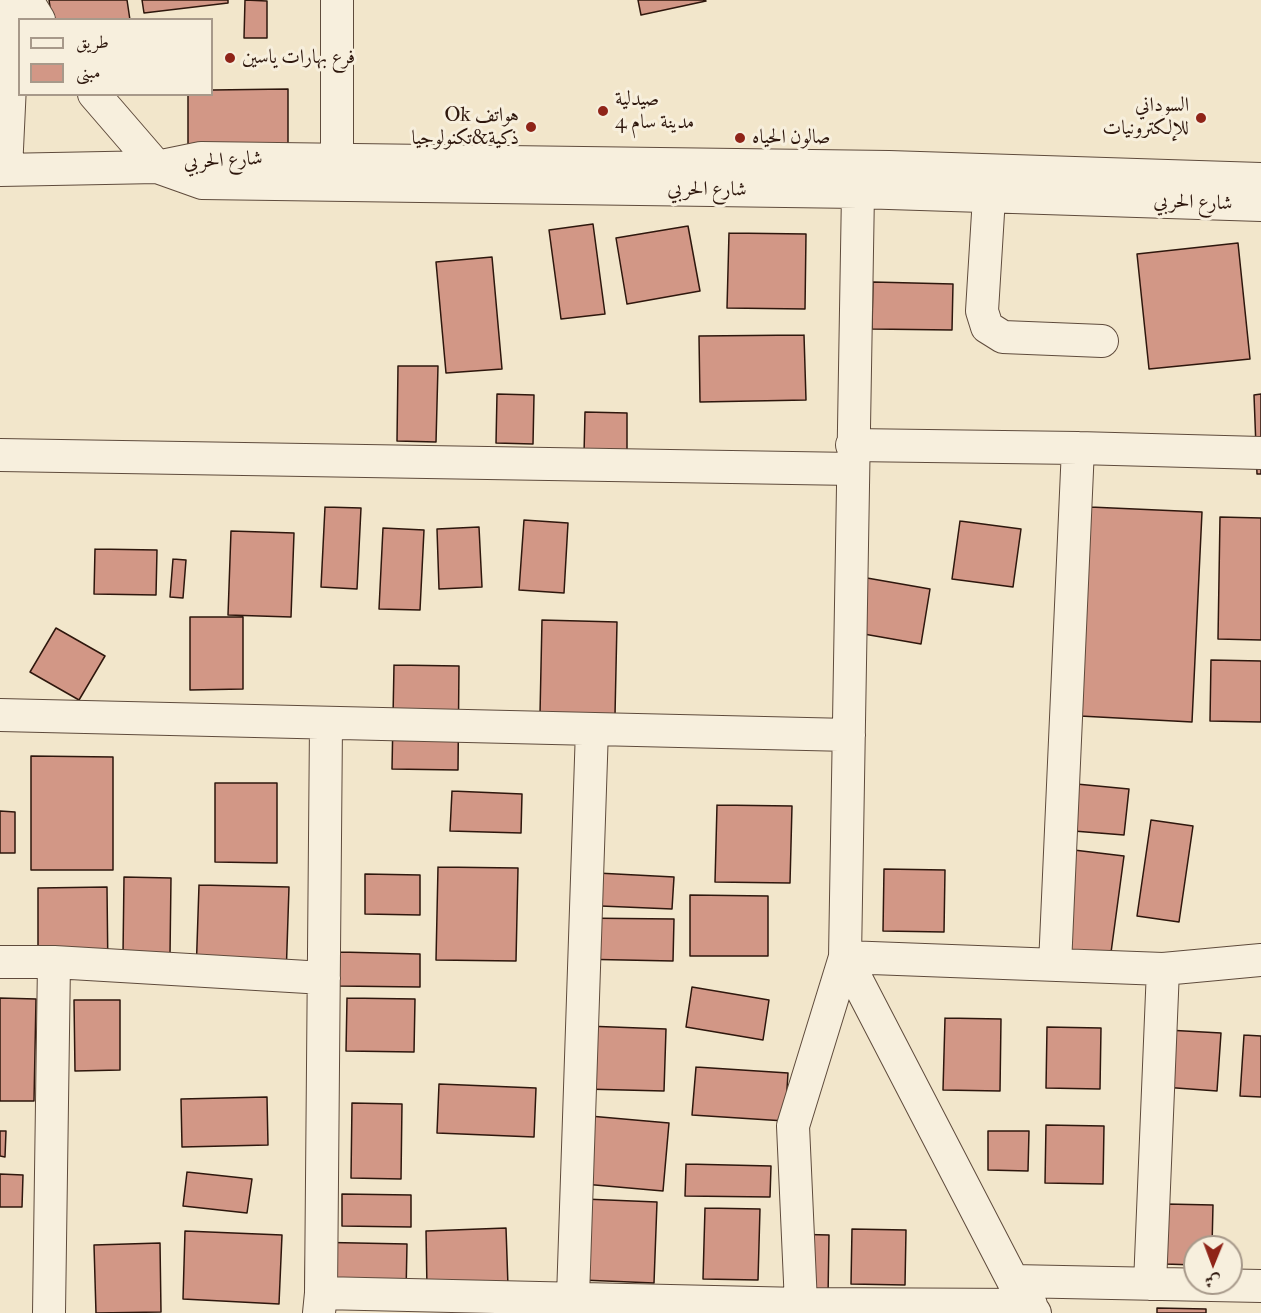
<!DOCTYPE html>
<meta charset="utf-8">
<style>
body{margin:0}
#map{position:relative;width:1261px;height:1313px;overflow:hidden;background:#f2e6cb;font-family:"IM FELL French Canon",Amiri,serif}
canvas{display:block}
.legend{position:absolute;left:18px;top:18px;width:195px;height:78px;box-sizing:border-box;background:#f7efdd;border:2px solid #a7998a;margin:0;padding:8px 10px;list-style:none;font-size:18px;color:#2e170d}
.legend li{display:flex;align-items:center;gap:12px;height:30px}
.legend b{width:30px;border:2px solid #a7998a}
.north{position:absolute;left:1183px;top:1235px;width:60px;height:60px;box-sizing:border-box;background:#f7efdd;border:2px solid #a7998a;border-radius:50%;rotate:181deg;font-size:16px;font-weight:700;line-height:24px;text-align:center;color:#2e170d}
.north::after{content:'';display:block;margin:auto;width:21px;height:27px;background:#8f2418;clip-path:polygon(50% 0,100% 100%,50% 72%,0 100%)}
</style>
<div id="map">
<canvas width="1261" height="1313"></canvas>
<ul class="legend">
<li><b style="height:8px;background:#f7efdd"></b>طريق</li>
<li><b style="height:16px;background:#d29786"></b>مبنى</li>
</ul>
<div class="north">ش</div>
</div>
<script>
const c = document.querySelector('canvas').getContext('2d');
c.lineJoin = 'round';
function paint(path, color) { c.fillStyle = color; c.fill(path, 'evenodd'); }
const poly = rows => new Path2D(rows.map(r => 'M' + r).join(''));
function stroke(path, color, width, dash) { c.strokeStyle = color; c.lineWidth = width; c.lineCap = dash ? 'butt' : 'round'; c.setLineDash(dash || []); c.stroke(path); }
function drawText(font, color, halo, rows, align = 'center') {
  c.font = font + ' "IM FELL French Canon",Amiri,serif'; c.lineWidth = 6; c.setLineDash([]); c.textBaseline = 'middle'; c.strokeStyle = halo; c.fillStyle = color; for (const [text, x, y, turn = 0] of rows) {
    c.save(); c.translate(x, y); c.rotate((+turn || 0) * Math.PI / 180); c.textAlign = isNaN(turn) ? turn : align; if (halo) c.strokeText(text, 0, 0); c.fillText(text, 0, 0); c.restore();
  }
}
const building = poly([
 [49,0,127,0,130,20,52,20,49,0],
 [142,0,228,0,228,3,144,13,142,0],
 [245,0,267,1,267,38,244,38,245,0],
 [638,0,705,0,706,1,641,15,638,0],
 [288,89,288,148,188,148,188,94,212,94,212,90,288,89],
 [593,224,605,314,561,319,549,230,593,224],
 [688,226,700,291,627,304,616,238,688,226],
 [729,233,806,234,805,309,727,308,729,233],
 [1238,243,1250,359,1149,369,1137,254,1238,243],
 [492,257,502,369,446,373,436,262,492,257],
 [873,282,953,284,952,330,872,329,873,282],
 [804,335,806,400,700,402,699,336,804,335],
 [398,366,438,366,436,442,397,441,398,366],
 [497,394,534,395,533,444,496,443,497,394],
 [1261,394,1261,474,1257,474,1254,395,1261,394],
 [585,412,627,413,627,455,584,454,585,412],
 [325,507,361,508,357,589,321,587,325,507],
 [1090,507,1202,512,1192,722,1080,716,1090,507],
 [1220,517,1261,518,1261,640,1218,639,1220,517],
 [524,520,568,523,564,593,519,590,524,520],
 [960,521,1021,529,1013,587,952,579,960,521],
 [479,527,482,587,439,589,437,529,479,527],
 [383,528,424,530,420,610,379,609,383,528],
 [231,531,294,533,291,617,228,615,231,531],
 [95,549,157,550,156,595,94,594,95,549],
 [173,559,186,560,183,598,170,597,173,559],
 [867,578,930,589,921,644,858,633,867,578],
 [190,617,243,617,243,689,190,690,190,617],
 [542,620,617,622,615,715,540,714,542,620],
 [56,628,105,656,79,700,30,672,56,628],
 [1211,660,1261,661,1261,722,1210,721,1211,660],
 [394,665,459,666,458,770,392,769,394,665],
 [31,756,113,757,113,870,31,870,31,756],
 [215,783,277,783,277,863,215,862,215,783],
 [1066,783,1129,789,1124,835,1061,830,1066,783],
 [452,791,522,794,521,833,450,831,452,791],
 [717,805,792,806,790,883,715,882,717,805],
 [0,811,15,812,15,853,0,853,0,811],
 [1151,820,1193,826,1179,922,1137,916,1151,820],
 [1057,848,1124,856,1110,960,1043,951,1057,848],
 [438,867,518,868,516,961,436,960,438,867],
 [884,869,945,870,944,932,883,931,884,869],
 [578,872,674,877,672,909,577,905,578,872],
 [365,874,420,875,420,915,365,914,365,874],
 [124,877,171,878,170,955,123,954,124,877],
 [199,885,289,887,286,978,196,975,199,885],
 [107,887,108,977,38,977,38,888,107,887],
 [690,895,768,896,768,956,690,956,690,895],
 [575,918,674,919,673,961,575,959,575,918],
 [340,952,420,954,420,987,339,986,340,952],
 [692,987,769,1000,763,1040,686,1027,692,987],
 [0,998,36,999,34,1101,0,1101,0,998],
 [347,998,415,999,414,1052,346,1051,347,998],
 [74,1000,120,1000,120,1070,75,1071,74,1000],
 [945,1018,1001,1019,1000,1091,943,1090,945,1018],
 [586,1026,666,1029,664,1091,584,1089,586,1026],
 [1047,1027,1101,1028,1100,1089,1046,1088,1047,1027],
 [1167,1030,1221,1033,1217,1091,1163,1087,1167,1030],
 [1244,1035,1261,1036,1261,1097,1240,1096,1244,1035],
 [696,1067,788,1073,785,1121,692,1115,696,1067],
 [439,1084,536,1088,534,1137,437,1133,439,1084],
 [267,1097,268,1145,182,1147,181,1099,267,1097],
 [352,1103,402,1104,401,1179,351,1178,352,1103],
 [567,1114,669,1123,663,1191,561,1182,567,1114],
 [1046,1125,1104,1126,1103,1184,1045,1183,1046,1125],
 [0,1131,6,1131,5,1157,0,1156,0,1131],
 [988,1131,1029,1131,1028,1171,988,1170,988,1131],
 [686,1164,771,1166,770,1197,685,1196,686,1164],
 [187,1172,252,1179,247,1213,183,1206,187,1172],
 [0,1174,23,1175,22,1207,0,1207,0,1174],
 [342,1194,411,1195,411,1227,342,1226,342,1194],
 [584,1199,657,1202,654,1283,582,1280,584,1199],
 [1166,1204,1213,1205,1212,1247,1195,1247,1195,1265,1165,1264,1166,1204],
 [705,1208,760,1209,758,1280,703,1279,705,1208],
 [506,1228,508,1286,427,1289,426,1231,506,1228],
 [852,1229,906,1230,905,1285,851,1284,852,1229],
 [185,1231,282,1235,279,1304,183,1299,185,1231],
 [786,1234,829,1235,828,1298,785,1297,786,1234],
 [306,1242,407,1244,406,1294,305,1292,306,1242],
 [160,1243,161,1312,96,1313,94,1245,160,1243],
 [1157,1308,1206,1309,1206,1313,1157,1313,1157,1308]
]);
const minor = poly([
 [27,0,39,20],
 [94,94,157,167,202,183,858,192,1261,205],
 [0,170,157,167,201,158,889,167,1261,179],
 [6,170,14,0],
 [337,180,337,0],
 [989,197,982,311,987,327,1003,337,1102,341],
 [852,445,1078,448,1261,453],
 [0,455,853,469],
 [0,715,849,735],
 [845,957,1163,969,1261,960],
 [845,957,1013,1281,1035,1313],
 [0,962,54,962,324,978],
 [1055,965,1078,448],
 [1013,1281,1261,1286],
 [1150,1284,1163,969],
 [321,1293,801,1304,1031,1305],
 [573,1297,592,729],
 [801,1304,793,1126,845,957,858,192],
 [49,1313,54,962],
 [319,1313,321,1293,326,724]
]);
const markers = [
 [230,58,6,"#8f2418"],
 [603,111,6,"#8f2418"],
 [1201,118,6,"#8f2418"],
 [531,127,6,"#8f2418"],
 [740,138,6,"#8f2418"]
];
const poiNames = [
 ["فرع بهارات ياسين",242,58],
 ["صيدلية",615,100],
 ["مدينة سام 4",615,123],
 ["السوداني",1189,106,"right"],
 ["للإلكترونيات",1189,129,"right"],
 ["Ok هواتف",519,116,"right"],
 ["ذكية&تكنولوجيا",519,139,"right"],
 ["صالون الحياه",752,138]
];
const streetNames = [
 ["شارع الحربي",223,161,-3],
 ["شارع الحربي",707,190,1],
 ["شارع الحربي",1193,203,2]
];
paint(building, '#d29786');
stroke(building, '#2e170d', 1.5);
stroke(minor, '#5f4b3c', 34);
stroke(minor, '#f7efdd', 32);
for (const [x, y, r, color] of markers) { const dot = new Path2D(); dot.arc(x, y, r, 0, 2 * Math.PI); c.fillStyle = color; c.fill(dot); stroke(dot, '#f7efdd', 2); }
drawText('20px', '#2e170d', '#f7efdd', poiNames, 'left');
drawText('20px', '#2e170d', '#f7efdd', streetNames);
</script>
